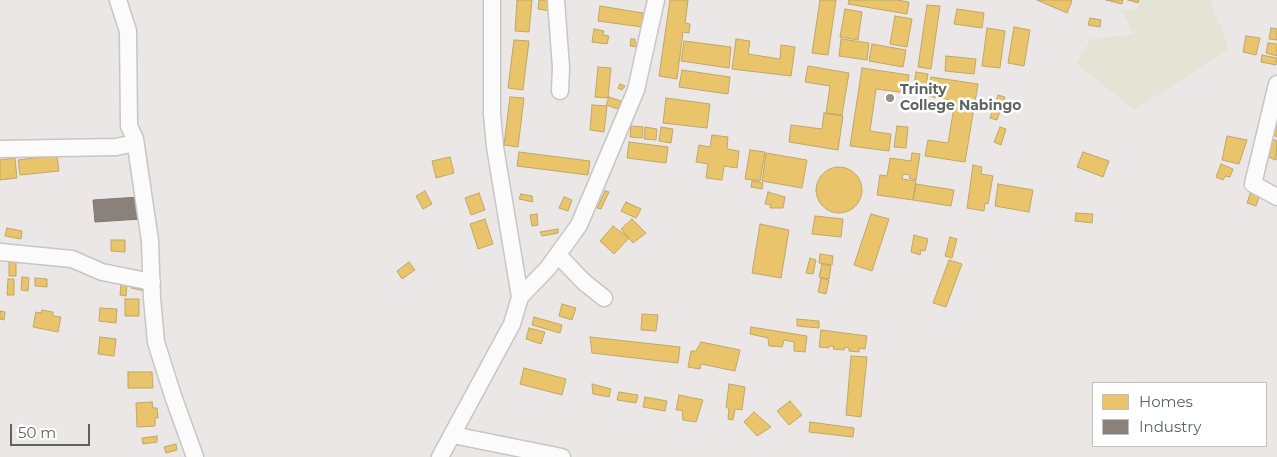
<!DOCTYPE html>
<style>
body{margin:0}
#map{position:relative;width:1277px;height:457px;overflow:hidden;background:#ebe7e7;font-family:Montserrat,sans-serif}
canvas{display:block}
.legend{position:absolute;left:1092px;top:382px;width:175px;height:65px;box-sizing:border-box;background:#fff;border:1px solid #bec1c0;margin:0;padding:6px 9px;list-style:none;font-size:15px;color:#5d6361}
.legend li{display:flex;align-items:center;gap:10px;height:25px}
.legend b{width:25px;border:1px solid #bec1c0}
.scale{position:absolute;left:10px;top:424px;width:80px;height:22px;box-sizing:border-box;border:2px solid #5d6361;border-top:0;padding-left:6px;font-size:15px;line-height:18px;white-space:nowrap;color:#5d6361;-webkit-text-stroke:4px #fff;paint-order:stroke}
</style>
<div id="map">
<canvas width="1277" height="457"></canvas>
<ul class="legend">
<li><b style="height:14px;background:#e9c46a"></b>Homes</li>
<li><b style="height:14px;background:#8a817c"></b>Industry</li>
</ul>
<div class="scale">50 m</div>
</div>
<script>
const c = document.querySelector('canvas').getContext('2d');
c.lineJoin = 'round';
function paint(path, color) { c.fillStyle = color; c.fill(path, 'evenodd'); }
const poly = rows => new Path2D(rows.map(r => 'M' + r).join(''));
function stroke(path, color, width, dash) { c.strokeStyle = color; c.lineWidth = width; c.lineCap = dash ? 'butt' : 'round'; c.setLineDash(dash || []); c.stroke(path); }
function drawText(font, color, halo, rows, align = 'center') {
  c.font = font + ' Montserrat,sans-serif'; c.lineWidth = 5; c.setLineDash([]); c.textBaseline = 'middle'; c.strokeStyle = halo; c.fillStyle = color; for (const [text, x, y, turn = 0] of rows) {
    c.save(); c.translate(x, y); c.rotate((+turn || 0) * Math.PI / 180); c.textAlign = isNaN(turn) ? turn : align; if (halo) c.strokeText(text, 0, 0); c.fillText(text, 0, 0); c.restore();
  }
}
const green = poly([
 [1140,0,1211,0,1229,49,1134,110,1076,63,1091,39,1134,34,1122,10,1138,10]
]);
const homes = poly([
 [517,0,532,0,529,32,515,31,517,0],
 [539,0,552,0,550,11,538,9,539,0],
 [670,0,688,0,685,23,690,24,689,33,683,32,677,79,659,76,670,0],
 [820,0,836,0,828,55,812,53,820,0],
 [849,0,897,0,909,2,907,14,848,4,849,0],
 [1037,0,1071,0,1072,1,1067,13,1037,0],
 [1106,0,1123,0,1122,4,1106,0],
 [1128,0,1139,0,1138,3,1128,0],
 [927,5,940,6,931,69,918,67,927,5],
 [600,6,643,13,642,27,598,21,600,6],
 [845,9,862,12,858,40,840,37,845,9],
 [957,9,984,13,982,28,954,24,957,9],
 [895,16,912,19,907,47,890,44,895,16],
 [1090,18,1101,20,1100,27,1088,25,1090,18],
 [1014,27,1030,30,1024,66,1008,63,1014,27],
 [987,28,1005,31,1000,68,982,66,987,28],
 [1271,28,1277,29,1277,40,1269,39,1271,28],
 [594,29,604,31,603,35,609,36,607,44,592,42,594,29],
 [1246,36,1260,38,1256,55,1243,52,1246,36],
 [631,39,635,39,635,43,641,44,640,47,630,46,631,39],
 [736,39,750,41,748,54,780,59,781,45,795,47,791,76,732,69,736,39],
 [841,39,869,43,867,60,839,56,841,39],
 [514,40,529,41,523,90,508,88,514,40],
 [684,41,731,47,729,68,681,61,684,41],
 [1268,43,1277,44,1277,56,1266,53,1268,43],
 [872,44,906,50,903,67,869,61,872,44],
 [1262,55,1277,58,1276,65,1261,62,1262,55],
 [946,56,976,59,974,74,945,71,946,56],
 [808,66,849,73,842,115,826,113,830,86,805,82,808,66],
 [598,67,611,68,608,98,595,97,598,67],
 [862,68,909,75,906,93,876,89,870,131,891,134,889,151,850,146,862,68],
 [682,70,730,77,728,94,679,87,682,70],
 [916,72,928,74,925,92,913,90,916,72],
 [931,77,978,84,965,162,925,156,928,140,948,143,955,101,928,96,931,77],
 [620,84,625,86,622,90,618,88,620,84],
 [998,95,1005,97,997,120,990,118,998,95],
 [510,97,524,98,518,147,504,145,510,97],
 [609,97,621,101,618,109,606,105,609,97],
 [666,98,710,104,707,128,663,123,666,98],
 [592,105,607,106,604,132,590,130,592,105],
 [824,113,843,116,838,150,789,142,791,125,822,129,824,113],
 [1273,123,1277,125,1277,137,1269,133,1273,123],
 [631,126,643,127,642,138,630,137,631,126],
 [897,126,908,127,906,148,894,147,897,126],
 [645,127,657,129,656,140,644,139,645,127],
 [661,127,673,129,671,143,659,141,661,127],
 [1000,127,1006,129,1001,145,994,142,1000,127],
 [712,135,728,137,727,149,739,151,737,168,724,166,722,180,706,178,708,164,696,162,699,145,710,147,712,135],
 [1227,136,1247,140,1239,164,1222,160,1227,136],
 [1270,138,1277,141,1276,160,1263,155,1270,138],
 [629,142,668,147,666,163,627,158,629,142],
 [750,150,765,152,760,181,745,179,750,150],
 [519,152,590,161,588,175,517,166,519,152],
 [1083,152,1109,161,1103,177,1077,167,1083,152],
 [766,153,807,160,802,188,762,181,766,153],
 [912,153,920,154,916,180,909,178,910,175,903,174,902,179,916,181,913,200,877,195,880,175,887,176,890,158,911,161,912,153],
 [57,155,59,171,20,175,18,160,57,155],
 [450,157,454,173,436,178,432,161,450,157],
 [15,158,17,178,0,180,0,160,15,158],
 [1221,164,1233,169,1230,177,1225,176,1223,180,1216,177,1221,164],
 [973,165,982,167,981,174,993,176,988,204,985,203,984,211,967,208,973,165],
 '816 190a23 23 0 1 1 46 0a23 23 0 1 1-46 0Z',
 [752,181,763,183,762,189,751,187,752,181],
 [916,184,954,190,951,206,913,200,916,184],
 [998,184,1033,190,1029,212,995,206,998,184],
 [1252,188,1261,191,1256,206,1247,203,1252,188],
 [425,191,432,204,423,209,416,196,425,191],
 [605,191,609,192,601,209,597,208,605,191],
 [768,192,785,197,783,208,770,208,771,205,765,204,768,192],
 [479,193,485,210,471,215,465,198,479,193],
 [521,194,532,196,533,202,519,199,521,194],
 [564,197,572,200,568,211,559,208,564,197],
 [626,202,641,209,636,218,621,211,626,202],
 [1076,213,1093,214,1092,223,1075,221,1076,213],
 [537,214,538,225,532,226,530,215,537,214],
 [871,214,889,219,872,271,854,265,871,214],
 [815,216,843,219,841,237,812,234,815,216],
 [485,219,493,244,478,249,470,224,485,219],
 [632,219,646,233,633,243,621,229,632,219],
 [760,224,789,230,781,278,752,273,760,224],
 [613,226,629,238,614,254,600,241,613,226],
 [7,228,22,231,21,239,5,236,7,228],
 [558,229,558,233,542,236,540,232,558,229],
 [914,235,928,239,925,251,921,250,920,255,911,252,914,235],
 [950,237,957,239,952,258,945,256,950,237],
 [111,240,125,240,125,252,111,251,111,240],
 [820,254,833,256,832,265,819,263,820,254],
 [810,258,816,260,813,274,806,273,810,258],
 [949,260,962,264,946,307,933,303,949,260],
 [9,262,16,262,16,276,9,276,9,262],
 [409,262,415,270,402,279,397,271,409,262],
 [822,264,831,266,829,279,819,277,822,264],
 [22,277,29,278,28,291,21,290,22,277],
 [35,278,47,279,47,287,35,286,35,278],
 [821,278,829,280,826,294,818,292,821,278],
 [8,279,14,279,14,295,7,295,8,279],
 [133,281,146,284,145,291,131,288,133,281],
 [121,284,127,284,126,296,120,295,121,284],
 [125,299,139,299,139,316,125,316,125,299],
 [562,304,576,308,572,320,559,316,562,304],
 [100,308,117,309,116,323,99,321,100,308],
 [42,310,53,312,53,316,61,317,58,332,33,327,36,312,41,313,42,310],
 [0,311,5,312,4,320,0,319,0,311],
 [642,314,658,315,656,331,641,330,642,314],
 [534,317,562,325,560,333,532,325,534,317],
 [797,319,819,321,819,328,797,326,797,319],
 [751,327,807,336,805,352,794,351,794,342,784,340,782,347,769,346,768,338,750,334,751,327],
 [529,328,545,332,541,344,526,339,529,328],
 [821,330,867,336,865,349,859,348,859,352,849,351,849,348,845,347,844,350,833,349,834,346,829,346,829,348,819,347,821,330],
 [100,337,116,339,114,356,98,354,100,337],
 [590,337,680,347,678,363,592,353,590,337],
 [701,342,740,350,735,371,701,364,700,369,688,367,691,351,696,351,701,342],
 [851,356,867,357,861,417,846,415,851,356],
 [524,368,566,379,562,395,520,384,524,368],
 [128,372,152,372,153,388,128,388,128,372],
 [592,384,611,389,609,397,593,394,592,384],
 [729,384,745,387,742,410,735,409,733,420,728,419,729,409,726,407,729,384],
 [619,392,638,395,636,403,617,400,619,392],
 [679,395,703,400,696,422,683,420,682,410,676,410,679,395],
 [645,397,667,401,665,411,643,407,645,397],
 [790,401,802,415,789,425,777,411,790,401],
 [152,402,153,408,157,408,158,418,155,418,155,426,137,427,136,403,152,402],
 [754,412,771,427,757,436,744,422,754,412],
 [810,422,854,428,853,437,809,432,810,422],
 [157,436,157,442,143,444,142,438,157,436],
 [176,444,177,450,166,453,164,447,176,444]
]);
const industry = poly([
 [140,197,141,219,95,222,93,200,140,197]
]);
const minor = poly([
 [118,0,128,31,129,126,135,139,150,241,152,298,156,342,173,396,195,457],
 [556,0,561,68,560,91],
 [1277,84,1253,184,1277,197],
 [0,149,116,147,130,144,135,139],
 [0,252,72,259,102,272,152,282],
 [558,255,584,282,604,298],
 [520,297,548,268,579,225,636,90,656,0],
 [453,435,562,457],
 [440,457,512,324,520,297,495,147,492,114,492,0]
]);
const markers = [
 [890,98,5,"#8f9190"]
];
const poiNames = [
 ["Trinity",900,90],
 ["College Nabingo",900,106]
];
paint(green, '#e4e4d4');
paint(homes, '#e9c46a');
stroke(homes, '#bfa767', 1);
paint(industry, '#8a817c');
stroke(industry, '#7c7874', 1);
stroke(minor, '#c7c5c5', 19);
stroke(minor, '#fcfbfb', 16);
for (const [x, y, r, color] of markers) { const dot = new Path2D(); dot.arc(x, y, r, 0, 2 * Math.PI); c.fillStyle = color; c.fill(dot); stroke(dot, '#fff', 2); }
drawText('bold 14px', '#5d6361', '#fff', poiNames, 'left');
</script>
